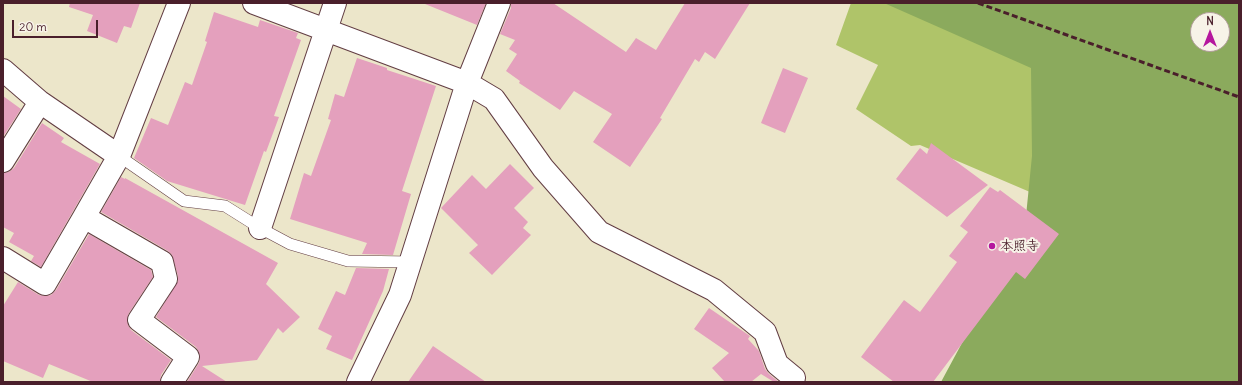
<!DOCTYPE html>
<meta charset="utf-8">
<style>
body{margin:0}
#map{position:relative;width:1242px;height:385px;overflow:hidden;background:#ece6ca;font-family:Delius,sans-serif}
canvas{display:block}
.frame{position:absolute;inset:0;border:4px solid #4a1f2b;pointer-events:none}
.north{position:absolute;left:1190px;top:12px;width:40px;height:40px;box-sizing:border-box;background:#f7f3e8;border:1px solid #b29e9c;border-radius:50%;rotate:0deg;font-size:11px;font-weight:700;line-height:16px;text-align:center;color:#4a1f2b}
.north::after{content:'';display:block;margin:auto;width:14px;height:18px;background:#b5179e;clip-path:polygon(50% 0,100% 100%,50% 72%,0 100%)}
.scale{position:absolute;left:12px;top:20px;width:86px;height:18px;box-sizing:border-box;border:2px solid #4a1f2b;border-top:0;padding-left:5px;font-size:12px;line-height:14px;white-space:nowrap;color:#4a1f2b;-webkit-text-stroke:3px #f7f3e8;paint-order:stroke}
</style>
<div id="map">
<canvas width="1242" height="385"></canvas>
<div class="frame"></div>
<div class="north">N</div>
<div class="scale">20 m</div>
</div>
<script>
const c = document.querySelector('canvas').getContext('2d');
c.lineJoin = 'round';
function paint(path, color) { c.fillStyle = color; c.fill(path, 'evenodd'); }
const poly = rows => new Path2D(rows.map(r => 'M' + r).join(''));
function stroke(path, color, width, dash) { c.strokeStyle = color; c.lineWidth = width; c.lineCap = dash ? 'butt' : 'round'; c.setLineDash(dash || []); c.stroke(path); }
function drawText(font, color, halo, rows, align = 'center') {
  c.font = font + ' Delius,"Klee One",sans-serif'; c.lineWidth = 4; c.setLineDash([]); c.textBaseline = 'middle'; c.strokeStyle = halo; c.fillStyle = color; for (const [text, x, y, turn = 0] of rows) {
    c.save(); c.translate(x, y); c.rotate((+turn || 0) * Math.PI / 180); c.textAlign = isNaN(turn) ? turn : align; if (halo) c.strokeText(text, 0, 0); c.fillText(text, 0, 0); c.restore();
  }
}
const green = poly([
 [851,3,897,3,1047,62,1044,198,920,145,911,146,856,109,878,65,836,45]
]);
const forest = poly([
 [884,3,1239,3,1239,382,941,382,1025,226,1032,156,1031,68],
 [1198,20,1222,20,1222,44,1198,44]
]);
const building = poly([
 [70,3,140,3,131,28,124,26,117,43,87,31,93,15,69,7],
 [425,3,486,3,477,25,425,4],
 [511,3,553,3,626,52,636,38,656,50,685,3,750,3,715,59,705,52,699,62,695,59,660,118,662,119,630,167,593,142,612,114,574,91,560,110,519,83,520,81,506,71,517,54,509,49,515,40,500,34,511,8],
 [214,12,258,27,260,20,298,33,296,38,301,40,274,116,279,117,266,152,264,151,245,205,167,181,134,158,151,118,168,125,185,82,192,85,207,42,205,41],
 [357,58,387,68,387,70,436,86,402,191,411,194,393,255,362,254,367,243,290,219,304,173,311,176,331,120,328,119,335,94,344,97],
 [783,68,808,78,785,133,761,123],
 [3,96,21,109,3,137],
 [42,123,64,138,61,142,100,164,41,267,31,261,34,256,9,242,14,233,3,227,3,173,9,172,14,168],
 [931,143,988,185,947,217,896,179,920,148,927,154],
 [510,164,534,188,514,208,528,222,523,228,531,235,492,275,469,253,478,245,441,208,472,175,486,189],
 [121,177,125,179,125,178,278,263,266,284,300,317,283,333,278,328,257,360,202,366,227,382,187,382,199,363,200,358,199,352,196,347,156,317,178,281,178,276,172,255,168,251,101,212],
 [990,187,998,192,1000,190,1059,234,1025,279,1016,272,933,382,894,382,861,357,904,300,920,312,957,262,949,256,968,232,960,226],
 [89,234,151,270,153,277,129,313,127,319,128,325,131,330,171,360,161,375,160,382,93,382,49,364,43,378,3,361,3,306,18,282,39,295,45,296,51,295,56,290],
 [356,268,389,269,383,291,352,360,326,349,332,336,318,329,336,291,345,295],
 [709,308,750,336,748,339,759,351,765,369,769,374,779,382,774,382,761,374,751,382,725,382,712,368,729,353,694,329],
 [433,346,486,382,408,382]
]);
const lane = poly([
 [119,156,184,201,225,206,260,228,290,244,348,261,411,262]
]);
const street = poly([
 [254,3,467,83,494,99,543,168,599,232,714,290,765,332,777,364,794,378],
 [3,70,40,102,119,156,84,217,162,262,166,279,139,320,188,357,172,382],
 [119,156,179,3],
 [3,161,40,102],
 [260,228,335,3],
 [3,258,45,284,84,217],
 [358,382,400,295,467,83,499,3]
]);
const rail = poly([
 [978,3,1239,97]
]);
const markers = [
 [992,246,4,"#b5179e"]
];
const poiNames = [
 ["本照寺",1000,246]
];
paint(green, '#afc469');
paint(forest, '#8baa5d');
paint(building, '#e4a0bd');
stroke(lane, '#623d43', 12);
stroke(street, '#623d43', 24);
stroke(lane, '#fff', 11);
stroke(street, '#fff', 22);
stroke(rail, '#4a1f2b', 3, [6, 3]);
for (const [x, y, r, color] of markers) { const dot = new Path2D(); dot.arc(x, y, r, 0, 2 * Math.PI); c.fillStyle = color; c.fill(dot); stroke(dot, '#f7f3e8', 1.5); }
drawText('bold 13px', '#4a1f2b', '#f7f3e8', poiNames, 'left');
</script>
